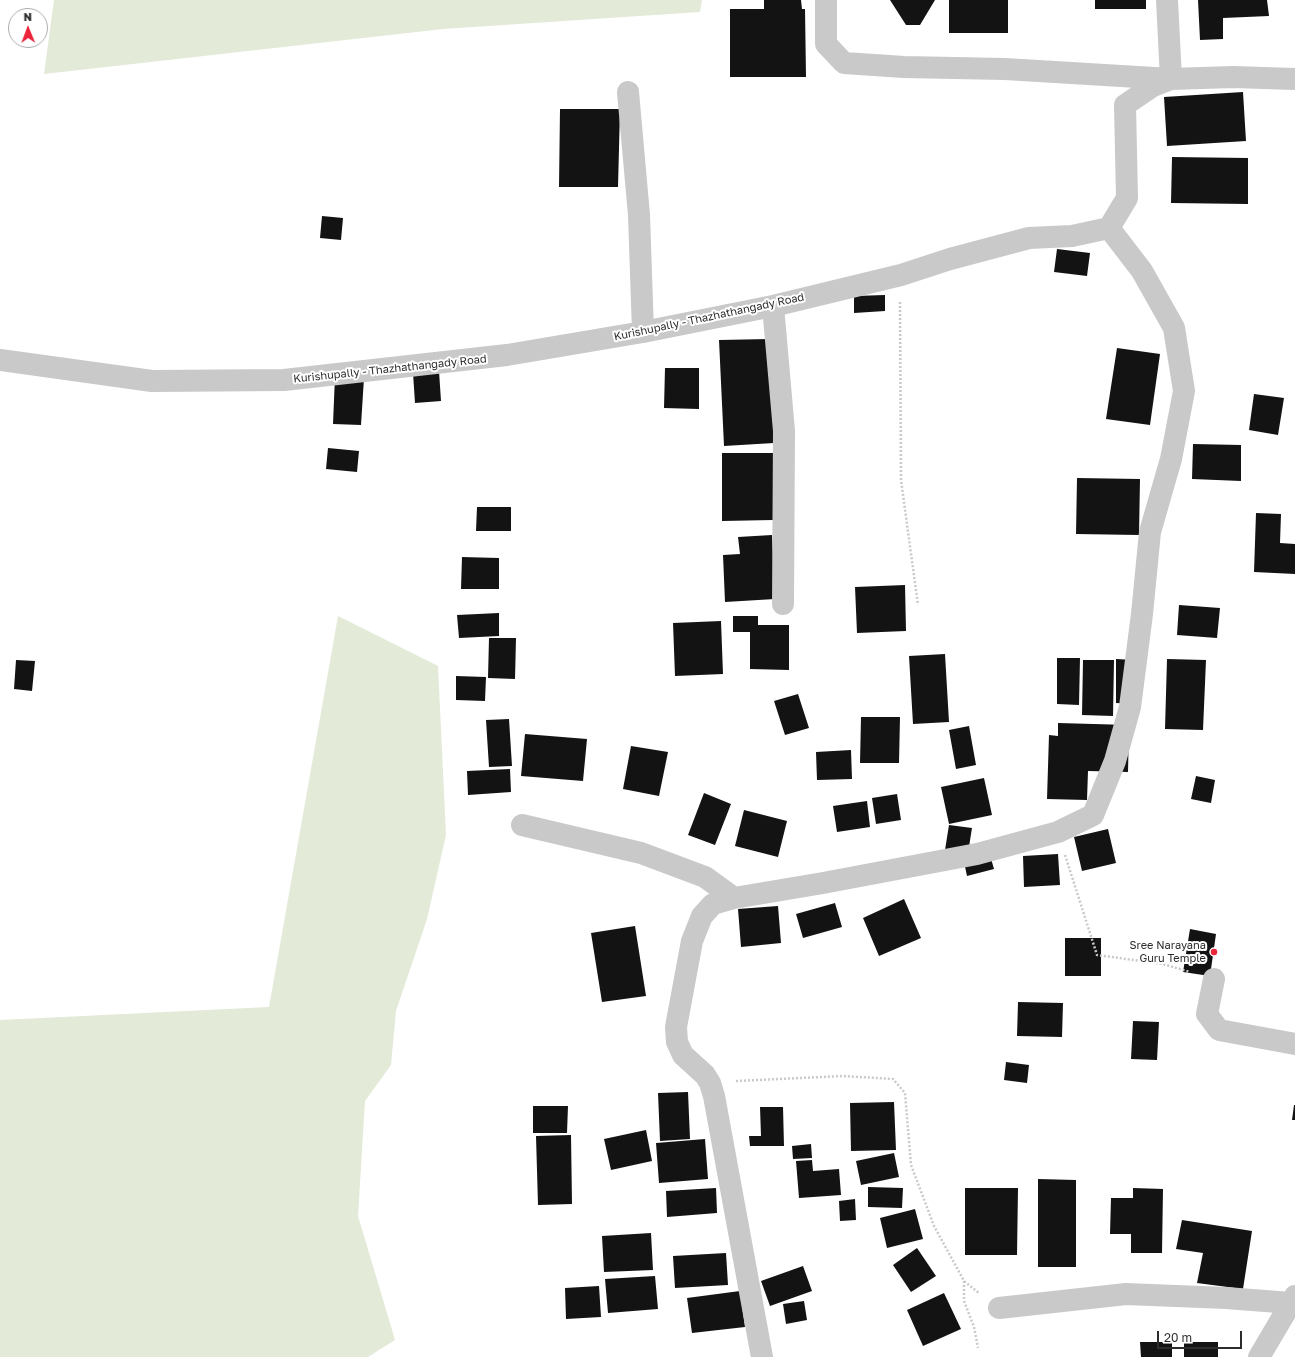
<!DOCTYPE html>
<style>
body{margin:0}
#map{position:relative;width:1295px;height:1357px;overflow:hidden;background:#fff;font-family:"Golos Text",sans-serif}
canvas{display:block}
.north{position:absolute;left:8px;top:8px;width:40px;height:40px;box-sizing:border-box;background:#fff;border:1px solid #ababab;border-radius:50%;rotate:359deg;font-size:11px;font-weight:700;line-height:16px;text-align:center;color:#2c2c2c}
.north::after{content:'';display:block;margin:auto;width:14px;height:18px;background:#eb253c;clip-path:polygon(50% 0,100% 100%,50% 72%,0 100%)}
.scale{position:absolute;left:1157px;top:1331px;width:85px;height:18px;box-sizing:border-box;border:2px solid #2c2c2c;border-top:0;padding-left:5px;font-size:12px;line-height:14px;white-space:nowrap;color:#2c2c2c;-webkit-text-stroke:3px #fff;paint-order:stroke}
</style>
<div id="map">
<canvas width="1295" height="1357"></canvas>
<div class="north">N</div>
<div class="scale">20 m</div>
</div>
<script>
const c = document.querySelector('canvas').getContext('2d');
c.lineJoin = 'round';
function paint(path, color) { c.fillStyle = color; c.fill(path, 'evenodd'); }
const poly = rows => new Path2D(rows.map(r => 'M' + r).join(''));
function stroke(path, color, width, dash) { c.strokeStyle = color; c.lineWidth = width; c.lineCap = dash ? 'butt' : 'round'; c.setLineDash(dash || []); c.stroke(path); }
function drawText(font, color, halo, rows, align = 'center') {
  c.font = font + ' "Golos Text",sans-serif'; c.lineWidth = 4; c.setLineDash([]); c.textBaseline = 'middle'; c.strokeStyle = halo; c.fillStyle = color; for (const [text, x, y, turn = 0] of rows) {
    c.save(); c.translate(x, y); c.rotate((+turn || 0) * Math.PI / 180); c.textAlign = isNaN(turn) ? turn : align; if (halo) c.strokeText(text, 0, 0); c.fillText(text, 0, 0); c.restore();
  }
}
const green = poly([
 [54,0,702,0,700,12,443,29,44,74],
 [338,616,438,666,446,835,427,919,396,1011,391,1065,365,1101,358,1216,395,1340,368,1357,0,1357,0,1020,269,1007]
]);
const building = poly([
 [764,0,801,0,802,9,805,9,806,77,730,77,730,9,764,9],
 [890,0,935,0,920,25,906,25],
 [949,0,1008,0,1008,33,949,33],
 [1095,0,1146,0,1146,9,1095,9],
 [1198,0,1267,0,1269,16,1223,18,1223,39,1200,40],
 [1243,92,1246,141,1167,146,1164,97],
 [560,109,620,109,618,187,559,187],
 [1172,157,1248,158,1248,204,1171,203],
 [322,216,343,218,341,240,320,238],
 [1057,249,1090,253,1087,276,1054,272],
 [885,295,885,311,854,313,854,296],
 [769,339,774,443,724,446,719,340],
 [1117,348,1160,354,1150,425,1106,419],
 [665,368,699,368,699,409,664,408],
 [439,371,441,401,415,403,413,373],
 [335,376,364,378,361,425,333,424],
 [1254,394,1284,398,1278,435,1249,430],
 [1193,444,1241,445,1241,481,1192,479],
 [328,448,359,451,357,472,326,469],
 [722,453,773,453,773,520,722,521],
 [1077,478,1140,479,1139,535,1076,534],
 [477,507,511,507,511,531,476,531],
 [1256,513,1281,514,1280,543,1295,544,1295,574,1254,572],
 [772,535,775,599,725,602,723,555,740,554,738,537],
 [462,557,499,558,499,589,461,589],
 [905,585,906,631,857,633,855,587],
 [1179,605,1220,608,1217,638,1177,635],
 [499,613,499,636,459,638,457,615],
 [733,616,758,616,758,625,789,625,789,670,750,669,750,632,733,632],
 [721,621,723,674,675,676,673,623],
 [489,638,516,638,515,679,488,678],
 [945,654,949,722,913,724,909,656],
 [1057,658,1080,658,1079,705,1057,704],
 [1116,659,1135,660,1134,704,1116,703],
 [1167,659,1206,660,1203,730,1165,729],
 [16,660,35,661,32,691,14,689],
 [1083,660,1114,660,1113,716,1082,715],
 [456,676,486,677,485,701,456,700],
 [798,694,809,728,785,735,774,701],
 [861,717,900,717,899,763,860,763],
 [509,719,512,766,489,767,486,720],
 [1058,723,1129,725,1128,772,1088,771,1087,800,1047,799,1049,735,1058,736],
 [969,726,976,765,956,769,949,730],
 [525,734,587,739,583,781,521,776],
 [631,746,668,752,659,796,623,789],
 [851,750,852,779,817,780,816,752],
 [510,769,511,792,468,795,467,771],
 [1196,776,1215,780,1211,803,1191,799],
 [984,778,992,815,949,824,941,787],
 [704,793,731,804,715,845,688,835],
 [897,794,901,820,876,824,872,798],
 [867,801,870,827,837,832,833,806],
 [744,810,787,821,778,857,735,846],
 [949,825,972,828,968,853,945,850],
 [1108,829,1116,863,1082,871,1074,837],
 [1058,854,1060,885,1024,887,1023,856],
 [990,855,994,869,967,876,964,862],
 [904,899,921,938,879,956,863,918],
 [835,903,842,927,803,938,796,914],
 [778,906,781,943,741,947,738,909],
 [635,926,646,996,602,1002,591,933],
 [1190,929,1216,934,1210,976,1183,972],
 [1065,938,1101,938,1101,976,1065,976],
 [1018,1002,1063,1003,1062,1037,1017,1036],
 [1133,1021,1159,1022,1157,1060,1131,1059],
 [1006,1062,1029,1065,1027,1083,1004,1080],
 [688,1092,690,1139,660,1141,658,1093],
 [894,1102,896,1150,851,1151,850,1103],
 [1294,1105,1295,1105,1295,1120,1292,1120],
 [533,1106,568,1106,567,1133,533,1133],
 [760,1107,783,1107,784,1146,750,1146,749,1136,761,1136],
 [646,1130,652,1161,611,1170,604,1139],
 [571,1135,572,1204,538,1205,536,1136],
 [705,1139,708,1179,659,1183,656,1143],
 [811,1144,812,1158,793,1159,792,1146],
 [894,1153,899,1177,861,1185,856,1161],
 [812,1160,813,1171,839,1169,841,1195,799,1198,796,1161],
 [1038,1179,1076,1180,1076,1267,1038,1267],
 [868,1187,903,1188,902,1208,868,1207],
 [716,1188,717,1213,667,1217,666,1191],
 [965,1188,1018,1188,1017,1255,965,1255],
 [1133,1188,1163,1189,1162,1253,1131,1253,1131,1234,1110,1234,1111,1198,1133,1198],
 [855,1199,856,1220,840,1221,839,1201],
 [915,1209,923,1239,887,1248,880,1218],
 [1182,1220,1252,1231,1243,1289,1197,1283,1203,1253,1176,1249],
 [651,1233,653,1270,604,1272,602,1236],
 [917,1248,936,1276,911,1292,893,1265],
 [726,1253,728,1285,675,1288,673,1256],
 [803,1266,812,1291,770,1306,761,1281],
 [655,1276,658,1309,608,1313,605,1279],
 [599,1286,601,1317,566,1319,565,1288],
 [740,1291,745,1327,692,1333,687,1298],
 [944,1293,961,1329,923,1346,907,1310],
 [804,1301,807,1320,786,1324,783,1304],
 [1140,1342,1172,1342,1172,1357,1141,1357],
 [1184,1342,1218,1342,1218,1357,1184,1357]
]);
const path = poly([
 [900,302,901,480,918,605],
 [1065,855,1097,955,1163,964,1190,972],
 [736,1081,843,1076,893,1079,905,1093,911,1165,934,1226,964,1281,979,1293],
 [964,1281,964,1301,974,1327,978,1348]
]);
const minor = poly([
 [826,0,826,44,844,63,904,67,1005,69,1171,79,1167,0],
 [628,92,639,215,643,332],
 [773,306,784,431,783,604],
 [0,360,152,381,284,380,507,355,643,332,773,306,901,275,950,259,1029,238,1072,236,1109,228,1127,198,1125,105,1153,86,1171,79,1233,77,1295,79],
 [522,825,641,853,705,877,734,898,823,883,977,854,1058,832,1093,815,1115,761,1130,707,1142,614,1150,532,1171,459,1184,391,1174,328,1142,271,1109,228],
 [734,898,713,904,702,916,692,941,676,1027,677,1042,683,1055,705,1075,710,1083,714,1096,762,1357],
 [1214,979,1207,1014,1219,1030,1295,1044],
 [999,1308,1126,1294,1226,1298,1291,1303],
 [1259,1357,1295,1296]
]);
const markers = [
 [1214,952,4,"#eb253c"]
];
const streetNames = [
 ["Kurishupally - Thazhathangady Road",709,317,-12],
 ["Kurishupally - Thazhathangady Road",390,369,-6]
];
const poiNames = [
 ["Sree Narayana",1206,946],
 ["Guru Temple",1206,959]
];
paint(green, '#e3ead8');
paint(building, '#131313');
stroke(path, '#c9c9c9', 2.5, [2, 2]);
stroke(minor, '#c9c9c9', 22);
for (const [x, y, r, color] of markers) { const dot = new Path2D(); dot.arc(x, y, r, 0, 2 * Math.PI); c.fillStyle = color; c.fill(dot); stroke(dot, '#fff', 1.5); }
drawText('11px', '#2c2c2c', '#fff', streetNames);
drawText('11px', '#2c2c2c', '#fff', poiNames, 'right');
</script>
